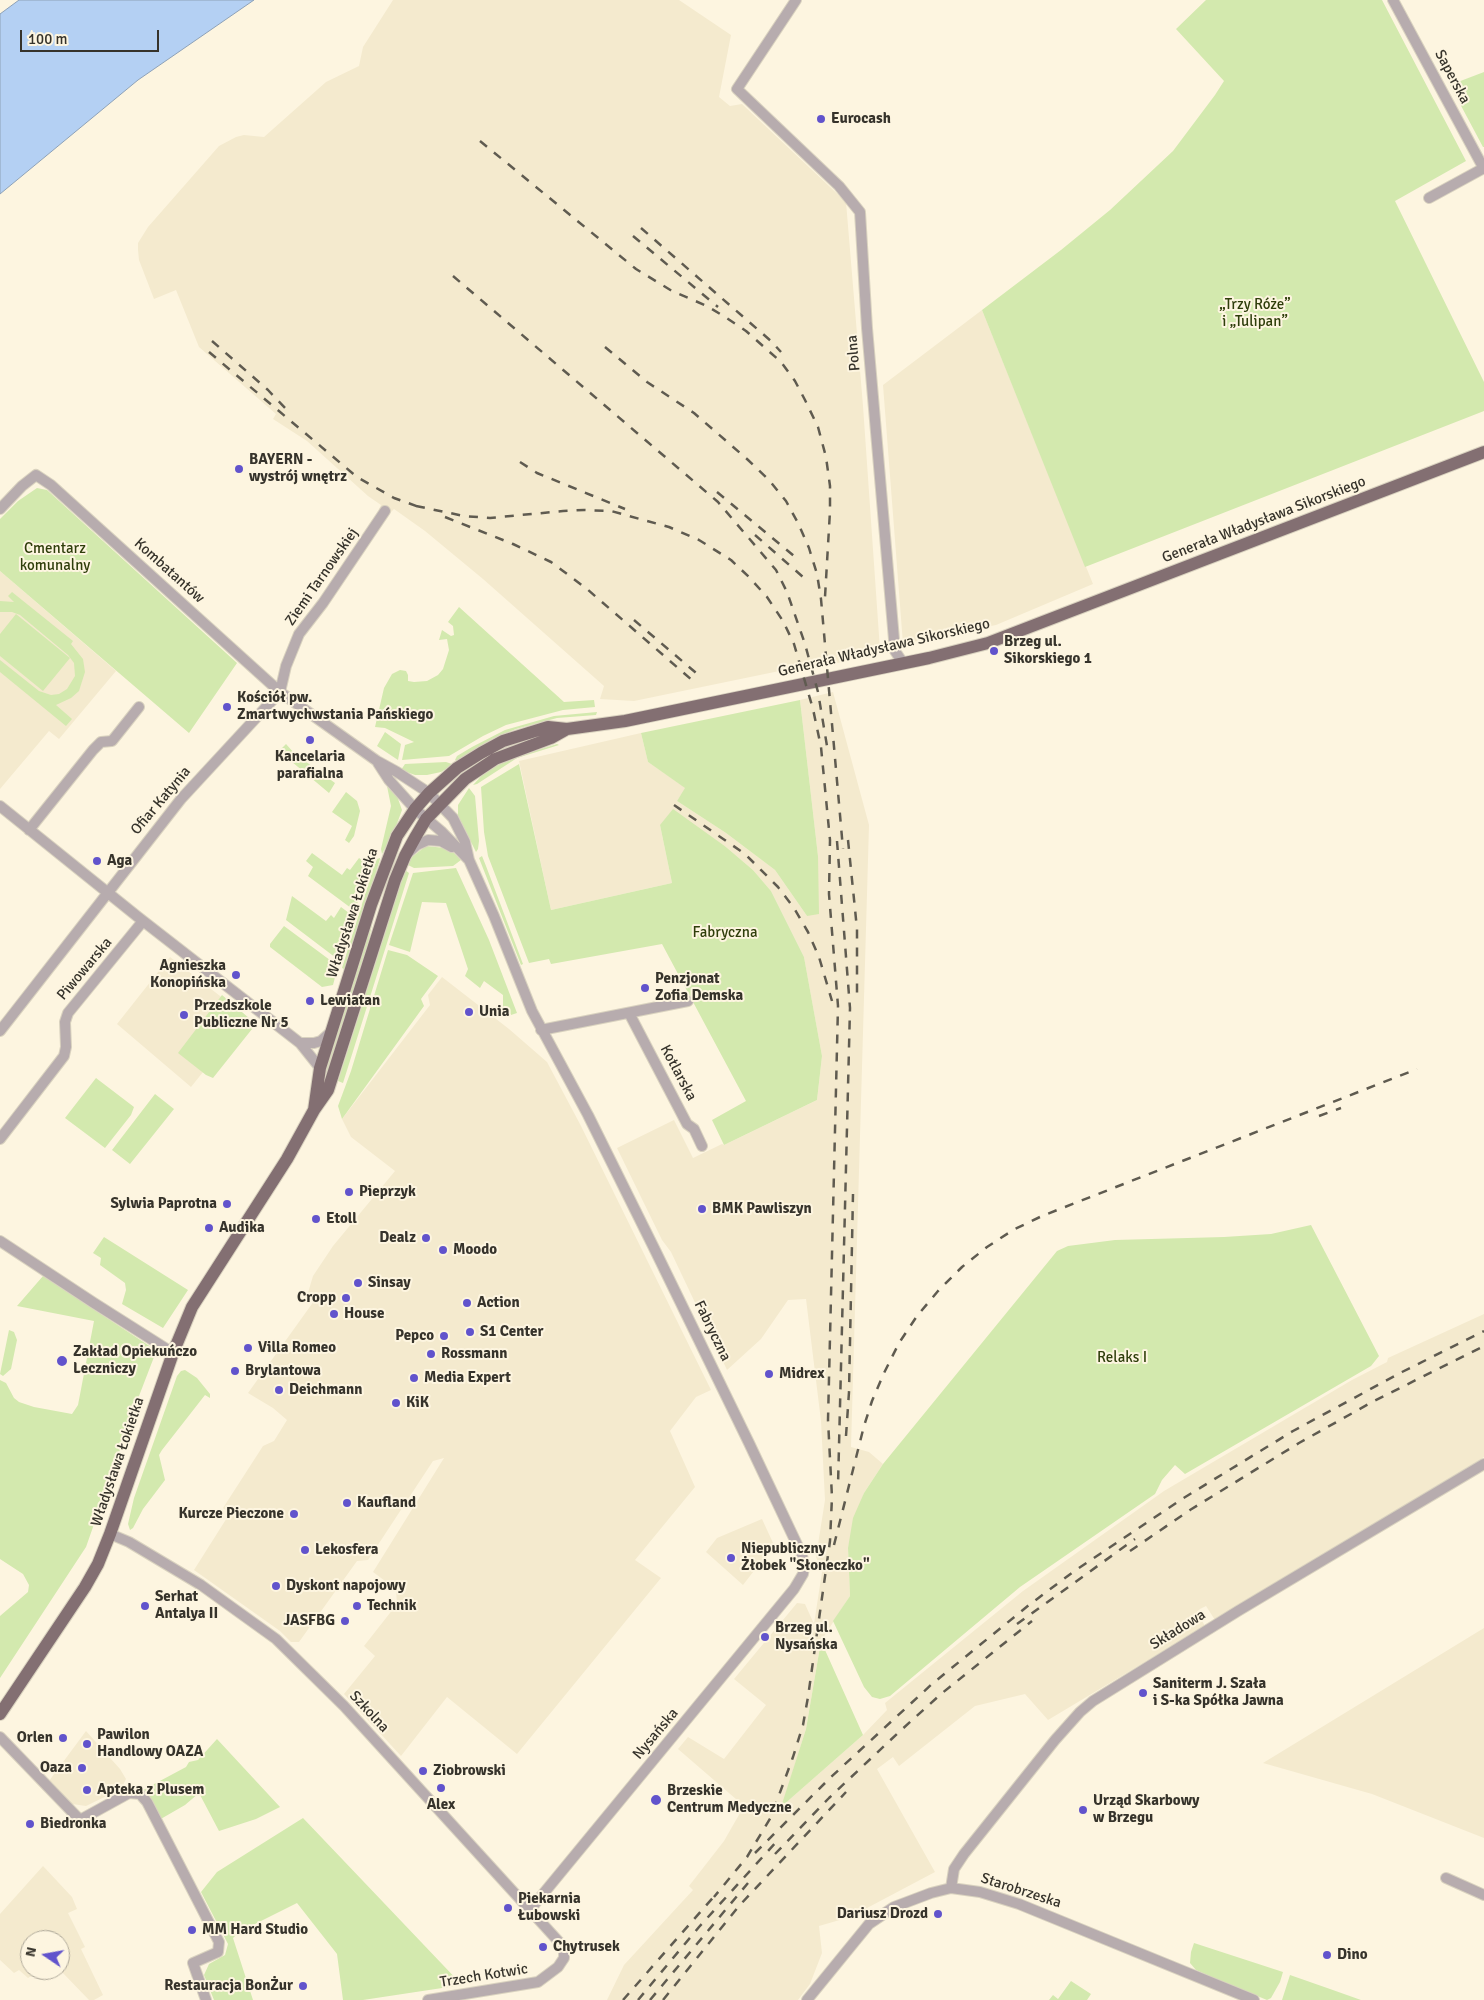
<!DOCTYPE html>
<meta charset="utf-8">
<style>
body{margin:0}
#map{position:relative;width:1484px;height:2000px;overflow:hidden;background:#fdf5e0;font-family:Signika,sans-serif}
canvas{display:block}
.north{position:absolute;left:20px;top:1930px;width:50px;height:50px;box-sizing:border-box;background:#fdf5e0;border:1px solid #ada798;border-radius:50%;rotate:282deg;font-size:14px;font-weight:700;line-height:20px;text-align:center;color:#36332b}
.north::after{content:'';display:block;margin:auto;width:18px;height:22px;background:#6153cc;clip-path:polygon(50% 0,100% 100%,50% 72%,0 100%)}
.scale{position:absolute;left:20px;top:30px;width:139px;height:22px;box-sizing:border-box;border:2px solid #36332b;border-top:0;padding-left:6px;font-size:15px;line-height:18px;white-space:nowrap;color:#36332b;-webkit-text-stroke:4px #fdf5e0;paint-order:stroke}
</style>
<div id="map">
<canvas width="1484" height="2000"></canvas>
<div class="north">N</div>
<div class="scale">100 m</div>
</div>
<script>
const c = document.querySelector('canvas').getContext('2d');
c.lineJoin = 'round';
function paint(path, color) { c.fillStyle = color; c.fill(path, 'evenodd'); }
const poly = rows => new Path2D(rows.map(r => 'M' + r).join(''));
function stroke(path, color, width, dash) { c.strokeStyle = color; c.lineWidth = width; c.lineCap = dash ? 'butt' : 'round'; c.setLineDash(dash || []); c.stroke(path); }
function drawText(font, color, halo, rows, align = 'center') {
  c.font = font + ' Signika,sans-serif'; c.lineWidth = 4; c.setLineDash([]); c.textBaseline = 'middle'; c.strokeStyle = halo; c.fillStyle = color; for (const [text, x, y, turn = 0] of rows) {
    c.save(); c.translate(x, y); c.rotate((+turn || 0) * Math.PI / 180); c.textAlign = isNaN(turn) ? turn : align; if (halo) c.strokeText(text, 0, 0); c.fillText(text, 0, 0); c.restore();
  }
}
const built = poly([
 [393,0,679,0,731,35,719,97,730,106,742,104,846,202,863,406,880,650,870,656,790,673,789,669,634,701,600,699,604,686,483,579,425,531,394,509,388,515,379,509,381,505,368,496,307,441,273,419,276,414,199,347,176,290,154,299,139,260,138,250,138,243,148,227,219,146,236,137,244,135,264,137,326,82,359,66,363,47],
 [982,310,1093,584,996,625,903,644,883,385],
 [0,571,116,671,59,739,49,731,0,789],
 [833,692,869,825,851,1447,869,1452,883,1464,864,1493,848,1548,850,1596,821,1641,806,1729,782,1806,863,1735,887,1710,885,1703,1023,1591,1164,1491,1352,1380,1387,1362,1388,1358,1484,1314,1484,1457,1215,1620,1206,1606,1200,1609,1197,1612,1205,1626,1048,1720,1025,1694,975,1706,899,1766,893,1757,877,1769,935,1872,850,1917,819,1926,822,1953,810,1984,798,2000,607,2000,624,1965,693,1890,689,1886,724,1841,744,1806,678,1749,688,1737,724,1759,766,1705,734,1679,797,1603,805,1604,814,1624,822,1572,816,1557,825,1500,821,1421,806,1299,788,1300,761,1339,727,1370,671,1252,662,1240,617,1148,674,1120,693,1158,722,1144,724,1145,817,1100,822,1056,804,957,771,891,753,870,726,847,660,825,672,883,551,910,519,761,641,733,648,762,686,788,677,801,726,833,775,870,807,916,818,856,800,700],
 [170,957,247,1017,191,1087,117,1024],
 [442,977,509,1029,547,1062,581,1126,711,1390,696,1397,670,1431,695,1487,635,1560,661,1578,517,1754,447,1697,401,1756,344,1694,375,1656,364,1646,397,1604,396,1589,373,1572,444,1458,433,1461,368,1560,357,1561,299,1642,291,1642,280,1631,194,1570,230,1513,223,1508,263,1446,274,1441,287,1420,273,1408,248,1393,314,1301,307,1296,313,1276,333,1246,395,1171,351,1137,342,1119,430,1005,428,995],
 [762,1519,774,1545,743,1585,706,1552,717,1538],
 [1484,1628,1484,1838,1372,1794,1263,1763],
 [86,1731,120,1769,126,1779,121,1789,86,1806,72,1804,49,1781],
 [43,1866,72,1897,77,1909,68,1913,85,1947,81,1949,103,1995,94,2000,89,2000,60,1970,60,1940,30,1940,30,1970,41,1970,28,1978,19,1970,14,1973,0,1960,0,1914]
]);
const green = poly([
 [1206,0,1382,0,1466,161,1395,201,1484,382,1484,411,1085,567,982,310,1061,250,1110,210,1173,151,1215,95,1224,81,1176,29],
 [1484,72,1484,147,1483,147,1450,85],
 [37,488,47,490,237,663,189,733,0,571,0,519,18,501],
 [12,592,73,641,71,644,83,659,85,672,79,691,71,698,56,705,72,719,66,726,0,672,0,660,39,691,51,695,59,694,67,689,75,676,74,663,68,655,20,615,12,612,0,612,0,601,14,602,8,596],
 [459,607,564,702,594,700,595,707,563,710,506,725,483,736,449,756,402,760,405,745,414,742,385,728,375,727,384,688,392,674,400,670,406,671,408,675,408,681,414,682,427,681,438,675,443,669,449,650,447,639,439,640,442,630,451,636,454,635,453,626,448,622],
 [16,614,70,658,43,691,0,656,0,634],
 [800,700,818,856,819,914,807,916,775,870,726,833,677,801,685,788,648,762,641,733],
 [597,712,596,715,557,718,516,729,492,739,457,761,455,760,457,756,472,747,505,730,554,716],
 [385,732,401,744,398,760,377,746],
 [286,744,294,753,335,783,329,793,279,751],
 [557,744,559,745,517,758,477,784,473,785,485,772,497,765,512,758],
 [446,762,452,764,451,766,441,772,427,775,415,775,401,770,405,764],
 [519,764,551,910,672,883,660,825,673,809,726,847,753,870,771,891,804,957,822,1056,817,1100,724,1145,712,1120,746,1101,662,944,551,964,549,959,529,963,488,856,484,832,481,787],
 [387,786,397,796,402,810,395,829,382,854,381,849,391,806],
 [469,788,475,796,479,841,478,849,476,852,458,816,458,805],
 [346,792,357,801,360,811,354,836,349,843,345,840,352,826,332,812],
 [426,846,445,848,452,851,461,860,453,866,414,868,406,864,412,857],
 [312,853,342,875,347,868,350,870,359,858,369,865,355,911,308,876,313,867,306,861],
 [482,856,486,866,523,964,521,965,479,858],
 [380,858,380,859,346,970,342,968,373,869,377,859],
 [456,868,489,940,517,1013,508,1016,503,1013,503,995,484,981,480,988,465,976,468,969,446,903,422,902,410,952,389,945,413,873],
 [405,870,409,873,343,1083,338,1081],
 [292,896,326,921,331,915,334,918,341,907,353,916,340,961,286,920],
 [380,898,372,924,367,951,327,1078,323,1077,378,900],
 [284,926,338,966,333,985,322,987,270,947,270,944],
 [388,950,407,955,438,976,421,999,424,1006,342,1119,338,1106,351,1071],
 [222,995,256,1024,213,1078,206,1075,178,1053],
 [96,1078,134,1107,131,1115,105,1148,65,1118],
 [155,1094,174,1109,130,1164,112,1150],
 [1311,1225,1379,1356,1371,1366,1185,1474,1175,1465,1162,1480,1155,1494,1020,1587,890,1696,880,1699,872,1697,864,1687,833,1621,850,1596,848,1548,853,1518,864,1493,883,1464,1057,1251,1068,1246,1115,1240,1224,1237,1271,1234],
 [104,1237,188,1290,163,1328,122,1304,126,1290,125,1283,100,1265,101,1258,93,1253],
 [43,1276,151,1347,154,1349,154,1357,139,1396,86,1547,0,1678,0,1616,28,1592,29,1585,23,1574,0,1559,0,1380,6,1383,14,1398,19,1402,34,1407,72,1414,78,1405,94,1321,17,1306],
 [9,1330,14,1332,17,1340,11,1369,3,1376,0,1374],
 [185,1370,197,1378,210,1394,210,1398,205,1395,162,1450,159,1455,165,1480,143,1509,133,1528,130,1530,128,1524,134,1498,177,1376,181,1371],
 [821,1641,863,1735,781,1807,806,1729],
 [217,1739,280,1807,256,1819,219,1831,199,1793,185,1805,159,1820,143,1790,186,1767,189,1762,198,1760],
 [303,1818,383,1902,462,1985,363,2000,343,2000,337,1954,297,1903,253,1925,233,1929,236,1935,233,1938,253,2000,214,2000,204,1975,209,1964,225,1955,228,1944,201,1892,217,1872],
 [1194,1943,1283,1972,1280,1982,1271,1998,1267,2000,1216,1979,1196,1970,1190,1963,1191,1952],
 [1290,1975,1330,1989,1361,2000,1282,2000],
 [1071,1981,1091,1994,1087,2000,1049,2000,1053,1995,1058,1999]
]);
const water = poly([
 [19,0,254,0,138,80,0,194,0,14,19,0]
]);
const minor = poly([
 [796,0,737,89,839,186,860,212,867,328,895,651,903,663],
 [1393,0,1484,169],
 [1429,198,1484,168],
 [0,509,22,486,36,475,51,485,280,692,377,761,397,772,429,793,453,818,465,842,469,860,494,916,532,1011,588,1115,654,1248,749,1443,802,1555,804,1567,803,1574,794,1589,529,1911],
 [280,692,286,666,299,634,323,603,385,511],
 [378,763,389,780,415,809,441,831,468,859],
 [0,806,138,917,300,1043,320,1068],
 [29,830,93,750,101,742,112,741,139,707],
 [409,852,417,845,428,840,441,841,452,847],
 [629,1013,687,1124,694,1129,702,1146],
 [541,1030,688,1001],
 [0,1031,181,799,280,692],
 [300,1043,314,1043,321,1041,332,1031],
 [0,1139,64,1056,66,1047,65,1022,68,1013,143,921],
 [0,1241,94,1303,173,1353],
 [110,1534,129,1542,201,1585,276,1639,344,1706,560,1943,564,1950,564,1958,558,1967,538,1982,428,2000],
 [0,1737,80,1820,129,1793,140,1794,147,1802,219,1942,218,1952,193,1963,206,2000],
 [1446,1878,1484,1895],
 [951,1888,954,1869,964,1854,1055,1740,1080,1712,1093,1701,1238,1611,1484,1464],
 [807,2000,869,1924,894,1907,931,1893,951,1888,980,1892,1019,1904,1254,2000]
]);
const major = poly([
 [314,1110,320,1068,371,905,397,836,415,809,429,793,457,768,481,753,503,741,548,727,567,729,625,721,929,658,988,643,1484,452],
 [0,1714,85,1587,98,1564,110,1534,173,1353,192,1307,287,1159,314,1110,328,1090,395,880,405,856,416,836,426,819,465,779,495,759,551,738,567,729]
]);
const rail = poly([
 [480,141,636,269,672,291,707,306,725,317,746,331,781,362,795,381,805,400,818,427,826,457,830,486,830,511,825,597],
 [641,228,771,341,781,352],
 [633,236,718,307],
 [453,276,718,502,776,570,787,592,805,644,818,692,828,752],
 [212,341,268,390,290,413],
 [605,347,647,382,694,413,747,459,769,480,786,501,798,523,809,548,817,574,821,599,843,849],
 [209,352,357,477,394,498,422,508],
 [520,462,537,473,625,509],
 [717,492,794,556],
 [416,506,464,516,490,518,563,511,584,510,611,511,669,527,699,540,731,560,749,577,767,597,783,621,794,644,813,709,821,747,830,840,829,894,838,1006,828,1420,832,1497,830,1541,808,1697,803,1725,793,1757,771,1817,747,1857,714,1897],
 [445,517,513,544,551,562,587,589,693,681],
 [755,535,803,577],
 [634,620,702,678],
 [674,805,745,854,778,887,794,908,808,932,819,957,832,1001],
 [848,840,857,929,857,999],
 [837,841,850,1008,838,1486],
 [1319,1116,1341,1108],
 [846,1436,849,1392,853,1194],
 [834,1545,864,1426,872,1401,884,1373,899,1343,917,1316,938,1291,962,1267,987,1247,1013,1230,1042,1216,1417,1069],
 [1130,1551,1190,1510,1299,1443,1374,1401,1484,1346],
 [1017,1624,1135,1539],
 [755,1853,831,1777,932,1684,1029,1605,1073,1572,1182,1499,1293,1431,1402,1372,1484,1331],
 [775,1854,829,1798,899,1732,941,1694,1032,1621],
 [623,2000,717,1893],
 [638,2000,699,1927,778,1840],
 [650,2000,748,1883],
 [663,2000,739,1906,846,1792]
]);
const markers = [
 [821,119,5,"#6153cc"],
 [239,469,5,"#6153cc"],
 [994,651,5,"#6153cc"],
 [227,707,5,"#6153cc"],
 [310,740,5,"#6153cc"],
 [97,861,5,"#6153cc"],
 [236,975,5,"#6153cc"],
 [645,988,5,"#6153cc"],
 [310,1001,5,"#6153cc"],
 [469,1012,5,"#6153cc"],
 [184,1015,5,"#6153cc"],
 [349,1192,5,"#6153cc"],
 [227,1204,5,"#6153cc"],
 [702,1209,5,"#6153cc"],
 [316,1219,5,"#6153cc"],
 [209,1228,5,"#6153cc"],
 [426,1238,5,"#6153cc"],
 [443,1250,5,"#6153cc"],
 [358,1283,5,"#6153cc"],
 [346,1298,5,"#6153cc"],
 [467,1303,5,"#6153cc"],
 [334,1314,5,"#6153cc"],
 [470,1332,5,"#6153cc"],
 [444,1336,5,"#6153cc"],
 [248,1348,5,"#6153cc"],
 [431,1354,5,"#6153cc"],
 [62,1361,6,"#6153cc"],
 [235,1371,5,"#6153cc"],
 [769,1374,5,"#6153cc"],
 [414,1378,5,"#6153cc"],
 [279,1390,5,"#6153cc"],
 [396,1403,5,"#6153cc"],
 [347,1503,5,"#6153cc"],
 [294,1514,5,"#6153cc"],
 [305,1550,5,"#6153cc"],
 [731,1558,5,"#6153cc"],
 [276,1586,5,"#6153cc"],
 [145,1606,5,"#6153cc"],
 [357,1606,5,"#6153cc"],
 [345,1621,5,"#6153cc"],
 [765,1637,5,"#6153cc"],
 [1143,1693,5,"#6153cc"],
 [63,1738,5,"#6153cc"],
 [87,1744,5,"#6153cc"],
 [82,1768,5,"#6153cc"],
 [423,1771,5,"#6153cc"],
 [441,1788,5,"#6153cc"],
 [87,1790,5,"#6153cc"],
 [656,1800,6,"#6153cc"],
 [1083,1810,5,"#6153cc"],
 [30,1824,5,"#6153cc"],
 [508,1908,5,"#6153cc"],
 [938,1914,5,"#6153cc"],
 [192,1930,5,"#6153cc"],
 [543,1947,5,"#6153cc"],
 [1327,1955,5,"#6153cc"],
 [303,1986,5,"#6153cc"]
];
const streetNames = [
 ["Saperska",1452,77,62],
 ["Polna",854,353,-95],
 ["Generała Władysława Sikorskiego",1264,520,-21],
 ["Kombatantów",169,571,42],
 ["Ziemi Tarnowskiej",322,577,-55],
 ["Generała Władysława Sikorskiego",884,648,-13],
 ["Ofiar Katynia",161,801,-50],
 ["Władysława Łokietka",353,913,-72],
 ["Piwowarska",85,969,-50],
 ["Kotlarska",678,1073,62],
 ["Fabryczna",712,1331,64],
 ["Władysława Łokietka",118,1462,-71],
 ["Składowa",1178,1630,-32],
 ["Szkolna",369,1712,47],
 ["Nysańska",656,1734,-50],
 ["Starobrzeska",1021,1891,18],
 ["Trzech Kotwic",484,1976,-9]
];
const poiNames = [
 ["Eurocash",831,119],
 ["BAYERN -",249,460],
 ["wystrój wnętrz",249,477],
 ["Brzeg ul.",1004,642],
 ["Sikorskiego 1",1004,659],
 ["Kościół pw.",237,698],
 ["Zmartwychwstania Pańskiego",237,715],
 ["Kancelaria",310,757,"center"],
 ["parafialna",310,774,"center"],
 ["Aga",107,861],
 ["Agnieszka",226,966,"right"],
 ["Konopińska",226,983,"right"],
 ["Penzjonat",655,979],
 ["Zofia Demska",655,996],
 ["Lewiatan",320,1001],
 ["Przedszkole",194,1006],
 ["Publiczne Nr 5",194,1023],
 ["Unia",479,1012],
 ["Pieprzyk",359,1192],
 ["Sylwia Paprotna",217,1204,"right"],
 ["BMK Pawliszyn",712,1209],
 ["Etoll",326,1219],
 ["Audika",219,1228],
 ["Dealz",416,1238,"right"],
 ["Moodo",453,1250],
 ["Sinsay",368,1283],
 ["Cropp",336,1298,"right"],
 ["Action",477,1303],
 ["House",344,1314],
 ["S1 Center",480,1332],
 ["Pepco",434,1336,"right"],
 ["Villa Romeo",258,1348],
 ["Zakład Opiekuńczo",73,1352],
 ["Leczniczy",73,1369],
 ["Rossmann",441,1354],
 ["Brylantowa",245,1371],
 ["Midrex",779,1374],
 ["Media Expert",424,1378],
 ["Deichmann",289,1390],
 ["KiK",406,1403],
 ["Kaufland",357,1503],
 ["Kurcze Pieczone",284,1514,"right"],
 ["Niepubliczny",741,1549],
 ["Żłobek \"Słoneczko\"",741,1566],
 ["Lekosfera",315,1550],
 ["Dyskont napojowy",286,1586],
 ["Serhat",155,1597],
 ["Antalya II",155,1614],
 ["Technik",367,1606],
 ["JASFBG",335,1621,"right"],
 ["Brzeg ul.",775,1628],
 ["Nysańska",775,1645],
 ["Saniterm J. Szała",1153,1684],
 ["i S-ka Spółka Jawna",1153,1701],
 ["Pawilon",97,1735],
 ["Handlowy OAZA",97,1752],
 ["Orlen",53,1738,"right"],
 ["Oaza",72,1768,"right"],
 ["Ziobrowski",433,1771],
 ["Apteka z Plusem",97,1790],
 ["Brzeskie",667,1791],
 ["Centrum Medyczne",667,1808],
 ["Urząd Skarbowy",1093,1801],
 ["w Brzegu",1093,1818],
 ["Alex",441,1805,"center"],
 ["Biedronka",40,1824],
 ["Piekarnia",518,1899],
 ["Łubowski",518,1916],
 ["Dariusz Drozd",928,1914,"right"],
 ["MM Hard Studio",202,1930],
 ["Chytrusek",553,1947],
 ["Dino",1337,1955],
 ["Restauracja BonŻur",293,1986,"right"]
];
const parkNames = [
 ["„Trzy Róże”",1255,305],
 ["i „Tulipan”",1255,322],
 ["Cmentarz",55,549],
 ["komunalny",55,566],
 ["Fabryczna",725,933],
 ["Relaks I",1122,1358]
];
paint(built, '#f4eace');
paint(green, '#d3e9ae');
paint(water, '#b4d0f3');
stroke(water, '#8ea1b7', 1);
stroke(minor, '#d9d2bf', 12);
stroke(major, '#d9d2bf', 14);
stroke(minor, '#b7acae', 10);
stroke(major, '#836f72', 12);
stroke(rail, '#5f5b50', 2.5, [9, 9]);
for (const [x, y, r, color] of markers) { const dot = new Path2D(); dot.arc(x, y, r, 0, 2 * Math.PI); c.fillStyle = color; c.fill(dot); stroke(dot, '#fdf5e0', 2); }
drawText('15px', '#36332b', '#fdf5e0', streetNames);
drawText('bold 15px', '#36332b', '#fdf5e0', poiNames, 'left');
drawText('15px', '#2f3e0b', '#fdf5e0', parkNames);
</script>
